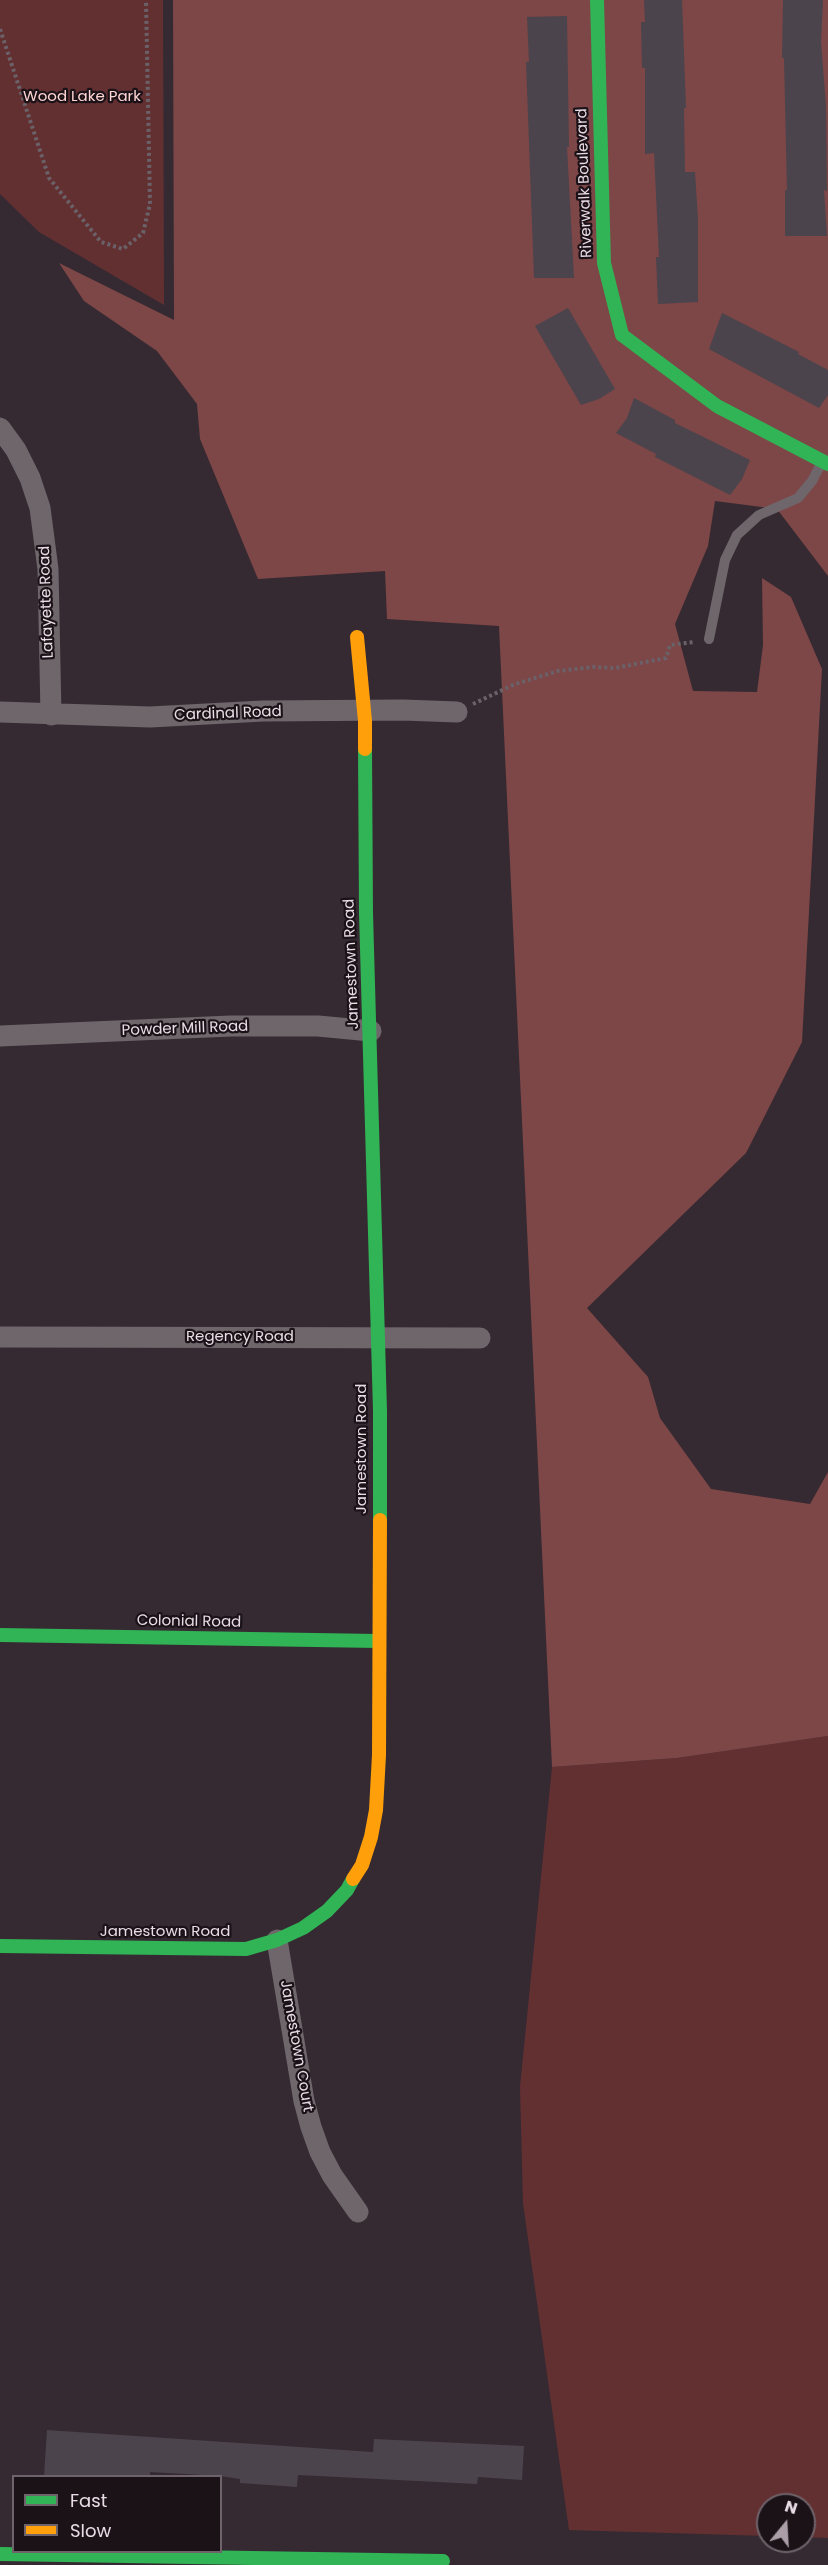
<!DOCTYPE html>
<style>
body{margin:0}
#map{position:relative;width:828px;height:2565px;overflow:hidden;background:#352a32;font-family:Poppins,sans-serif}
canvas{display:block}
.legend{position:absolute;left:12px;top:2475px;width:210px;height:78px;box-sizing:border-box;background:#1b1218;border:2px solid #6e636a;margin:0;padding:8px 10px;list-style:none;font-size:18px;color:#eadce6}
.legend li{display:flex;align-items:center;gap:12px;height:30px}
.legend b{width:30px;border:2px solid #6e636a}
.north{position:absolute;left:756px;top:2493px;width:60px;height:60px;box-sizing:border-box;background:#1b1218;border:2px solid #6e636a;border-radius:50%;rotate:18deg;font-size:16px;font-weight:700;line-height:24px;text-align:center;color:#eadce6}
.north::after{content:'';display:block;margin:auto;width:21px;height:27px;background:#ab9ea7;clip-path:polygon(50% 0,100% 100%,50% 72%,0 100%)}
</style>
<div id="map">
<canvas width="828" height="2565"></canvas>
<ul class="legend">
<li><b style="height:8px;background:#30b455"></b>Fast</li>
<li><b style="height:8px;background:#ff9f0a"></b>Slow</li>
</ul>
<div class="north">N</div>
</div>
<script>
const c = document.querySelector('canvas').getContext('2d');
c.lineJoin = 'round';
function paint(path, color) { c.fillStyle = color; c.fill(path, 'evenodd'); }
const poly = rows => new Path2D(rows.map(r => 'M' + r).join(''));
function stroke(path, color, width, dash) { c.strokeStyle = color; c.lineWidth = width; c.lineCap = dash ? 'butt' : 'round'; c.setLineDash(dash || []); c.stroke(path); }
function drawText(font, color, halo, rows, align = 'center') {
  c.font = font + ' Poppins,sans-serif'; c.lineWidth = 4.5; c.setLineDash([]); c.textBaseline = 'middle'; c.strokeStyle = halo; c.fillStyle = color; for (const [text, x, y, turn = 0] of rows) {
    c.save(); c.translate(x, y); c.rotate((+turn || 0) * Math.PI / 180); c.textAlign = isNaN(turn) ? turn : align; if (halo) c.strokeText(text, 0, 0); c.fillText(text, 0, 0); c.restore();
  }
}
const green = poly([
 [0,0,163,0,164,305,39,232,0,194],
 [828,1736,828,2538,804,2537,804,2505,768,2505,768,2536,569,2530,523,2203,520,2087,552,1767,677,1758]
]);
const forest = poly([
 [173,0,828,0,828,576,777,509,715,501,708,546,675,624,693,691,757,692,763,645,762,578,791,597,822,669,802,1042,746,1153,587,1308,648,1377,660,1418,711,1489,810,1504,828,1472,828,1736,677,1758,552,1767,499,626,387,619,385,571,258,579,200,439,197,404,157,351,84,301,59,263,174,320]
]);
const building = poly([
 [644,0,682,0,686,108,684,108,685,172,695,172,698,219,698,302,658,304,656,257,659,257,654,153,645,154,645,68,642,68,641,22,645,22],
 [783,0,823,0,821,42,826,106,827,191,824,190,827,236,785,236,785,190,787,190,784,58,782,58],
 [567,16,569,147,567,147,574,278,534,278,526,62,529,62,527,17],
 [568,308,615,389,599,399,581,405,535,326],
 [722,313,799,352,798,354,828,370,828,395,819,408,709,349],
 [634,398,675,420,675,423,750,460,742,479,730,495,655,457,656,454,616,433,627,418],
 [47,2430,373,2452,374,2439,524,2446,522,2480,478,2477,477,2484,298,2475,297,2487,240,2483,240,2479,220,2476,150,2472,150,2476,44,2476]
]);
const path = poly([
 [0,29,49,178,101,242,123,249,143,233,150,204,146,0],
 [473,704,515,684,558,671,593,667,615,668,666,658,670,645,694,642]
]);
const lane = poly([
 [709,639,725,560,737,535,759,515,798,498,812,481,822,462]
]);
const street = poly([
 [0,428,16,450,30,478,40,508,48,569,51,715],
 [0,712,150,717,263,711,403,710,457,712],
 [0,1036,231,1026,318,1026,371,1031],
 [0,1337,480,1338],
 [277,1940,304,2101,311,2127,320,2152,332,2175,358,2212]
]);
const fast = poly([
 [597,0,604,263,622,335,717,406,828,464],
 [365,749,366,913,380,1411,380,1520],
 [0,1635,378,1641],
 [0,1946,246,1949,277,1940,303,1928,327,1911,347,1890,353,1879],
 [0,2554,443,2561]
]);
const slow = poly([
 [357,637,365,721,365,749],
 [353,1879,362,1865,371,1837,376,1810,379,1755,380,1520]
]);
const parkNames = [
 ["Wood Lake Park",82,97]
];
const streetNames = [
 ["Riverwalk Boulevard",585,183,-92],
 ["Lafayette Road",47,602,-92],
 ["Cardinal Road",228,714,-2],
 ["Jamestown Road",352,964,-92],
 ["Powder Mill Road",185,1029,-2],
 ["Regency Road",240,1337],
 ["Jamestown Road",362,1449,-90],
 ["Colonial Road",189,1622,1],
 ["Jamestown Road",165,1932],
 ["Jamestown Court",296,2046,80]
];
paint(green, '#633032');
paint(forest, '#7d4647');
paint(building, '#4b444c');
stroke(path, '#6b6168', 4, [3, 3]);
stroke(lane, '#6f666c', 10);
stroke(street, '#6f666c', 21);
stroke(fast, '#30b455', 14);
stroke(slow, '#ff9f0a', 14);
drawText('15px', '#ffd6d4', '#1b1218', parkNames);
drawText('15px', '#eadce6', '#1b1218', streetNames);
</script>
